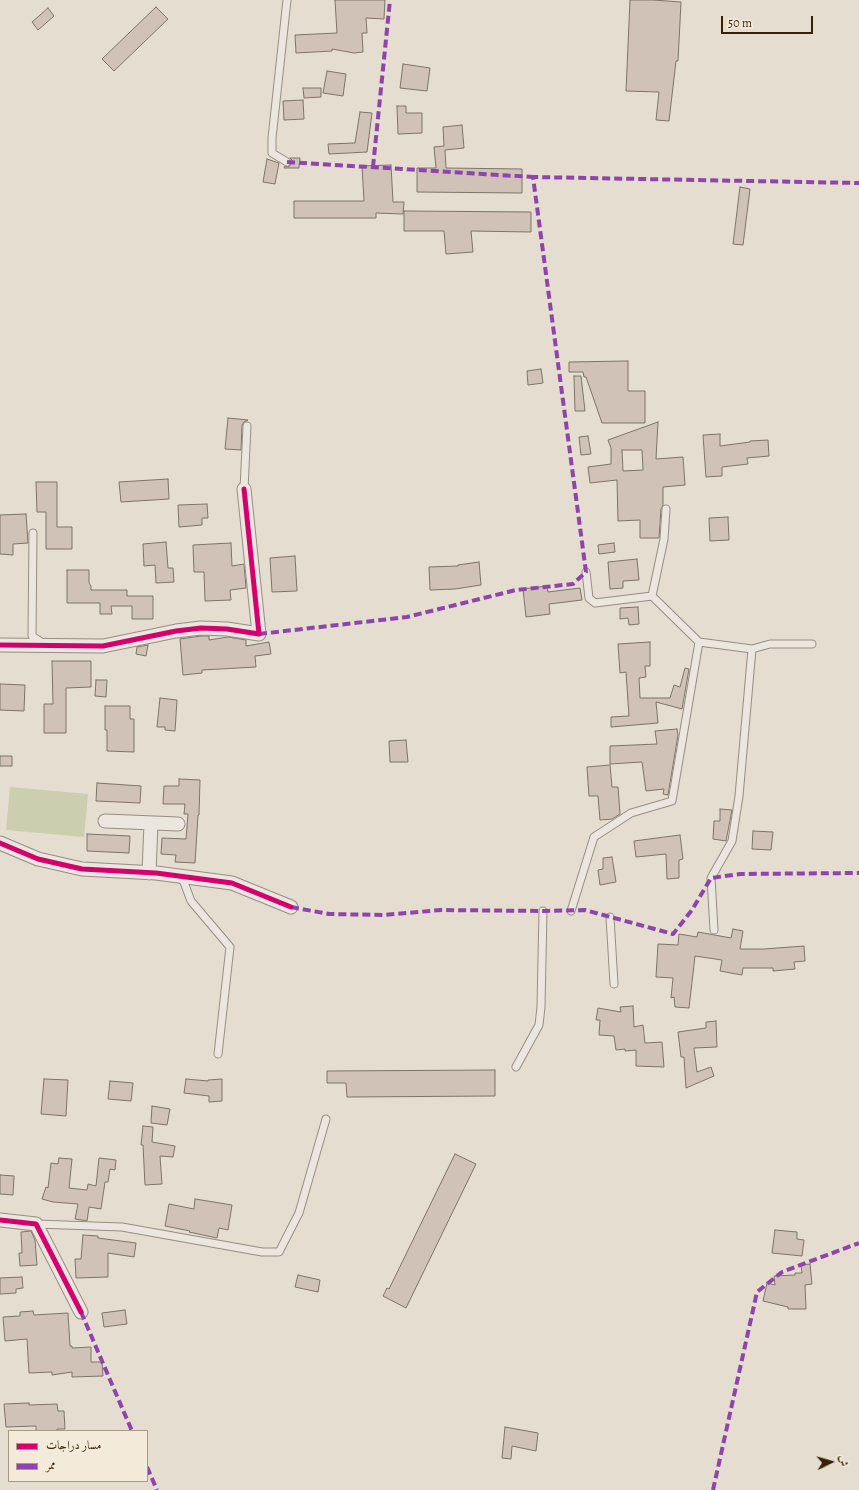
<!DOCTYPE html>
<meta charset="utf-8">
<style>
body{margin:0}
#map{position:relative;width:859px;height:1490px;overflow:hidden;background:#e5ddcf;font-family:Alegreya,Amiri,serif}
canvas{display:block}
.legend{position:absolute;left:8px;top:1430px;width:140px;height:52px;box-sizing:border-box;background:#f4eada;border:1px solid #a99984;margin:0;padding:5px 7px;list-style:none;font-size:12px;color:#392004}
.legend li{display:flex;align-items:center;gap:8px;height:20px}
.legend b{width:20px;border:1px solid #a99984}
.north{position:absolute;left:811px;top:1442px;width:40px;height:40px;-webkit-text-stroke:3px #f4eada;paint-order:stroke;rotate:85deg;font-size:11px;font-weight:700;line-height:16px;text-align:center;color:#392004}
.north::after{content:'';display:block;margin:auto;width:14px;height:18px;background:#392004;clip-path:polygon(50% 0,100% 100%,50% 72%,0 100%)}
.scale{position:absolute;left:721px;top:16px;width:92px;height:18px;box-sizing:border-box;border:2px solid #392004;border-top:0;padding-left:5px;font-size:12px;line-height:14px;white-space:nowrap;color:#392004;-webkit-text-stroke:3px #f4eada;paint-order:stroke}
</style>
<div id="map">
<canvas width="859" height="1490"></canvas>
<ul class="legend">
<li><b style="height:5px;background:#d6006c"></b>مسار دراجات</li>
<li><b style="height:5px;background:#8e44ad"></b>ممر</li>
</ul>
<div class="north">ش</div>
<div class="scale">50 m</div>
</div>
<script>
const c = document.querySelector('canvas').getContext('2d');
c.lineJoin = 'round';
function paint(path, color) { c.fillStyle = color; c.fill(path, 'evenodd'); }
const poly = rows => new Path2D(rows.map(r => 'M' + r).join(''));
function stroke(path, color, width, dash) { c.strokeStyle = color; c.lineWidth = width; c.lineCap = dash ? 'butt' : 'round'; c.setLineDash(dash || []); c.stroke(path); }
const green = poly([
 [10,787,88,794,84,837,6,830]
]);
const building = poly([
 [335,0,385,0,384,19,366,18,367,33,362,33,363,52,354,53,332,49,332,51,296,53,295,35,337,33,335,0],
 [630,0,653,0,681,2,678,61,676,61,669,121,656,120,659,92,626,91,630,0],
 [156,7,168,19,114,71,102,59,156,7],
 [48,8,54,16,38,30,32,22,48,8],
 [403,64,430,68,427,91,400,88,403,64],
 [327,71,346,74,343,96,323,93,327,71],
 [303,88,321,88,321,97,304,98,303,88],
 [303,100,304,119,284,120,283,101,303,100],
 [397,106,406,106,406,113,422,113,422,133,398,134,397,106],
 [360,112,372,113,367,152,329,154,328,144,355,143,360,112],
 [462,125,464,148,445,150,446,168,522,169,522,193,417,192,417,168,436,168,434,147,444,146,443,127,462,125],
 [290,158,300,158,299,168,284,168,285,166,289,167,291,164,292,160,290,158],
 [267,159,279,163,275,184,263,182,267,159],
 [391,165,393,202,404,202,403,214,376,213,376,218,294,218,294,201,364,201,362,166,391,165],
 [740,187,750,189,743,245,733,244,740,187],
 [404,211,531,212,531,232,471,231,473,252,446,254,444,231,404,231,404,211],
 [628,361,628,391,645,391,645,423,602,423,586,377,584,377,583,372,569,372,569,362,628,361],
 [541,369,543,383,528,385,527,371,541,369],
 [574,376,581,376,585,411,575,411,574,376],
 [228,418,248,420,244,422,242,425,241,450,225,449,228,418],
 [658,422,656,459,683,457,685,485,663,487,663,505,661,509,659,538,640,538,640,520,618,521,617,480,590,483,588,467,611,464,611,448,608,440,658,422],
 [622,450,642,450,643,470,623,471,622,450],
 [720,434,720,446,750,442,750,441,768,440,769,456,747,458,748,464,722,467,722,476,706,477,703,435,720,434],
 [588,436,591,454,581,455,579,437,588,436],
 [168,479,169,499,121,502,119,482,168,479],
 [36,482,57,482,57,527,72,527,72,549,46,549,46,512,37,512,36,482],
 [207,504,208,518,202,518,202,525,179,527,178,505,207,504],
 [26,514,28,543,13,544,13,555,0,554,0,515,26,514],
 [728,517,729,540,710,541,709,518,728,517],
 [166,542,168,568,173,568,174,582,156,583,155,565,144,566,143,544,166,542],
 [231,543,232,566,244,564,246,588,230,590,231,600,205,601,204,572,194,572,193,545,231,543],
 [614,543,615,552,599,554,598,545,614,543],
 [295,556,297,591,272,592,270,558,295,556],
 [637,559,639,580,623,581,623,588,610,589,608,562,637,559],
 [479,562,481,585,455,589,430,590,429,567,458,566,458,565,479,562],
 [67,570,89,570,89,583,91,586,91,590,127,590,127,596,153,596,153,619,132,619,132,606,111,606,112,614,100,614,100,603,67,603,67,570],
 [547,586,548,592,580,588,582,600,549,604,550,614,526,617,523,589,547,586],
 [638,607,639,624,629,625,628,618,620,619,620,608,638,607],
 [201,636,209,636,209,640,228,637,246,640,246,646,269,642,271,654,255,656,256,667,202,670,202,673,183,675,180,639,201,636],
 [650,642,650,666,645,666,646,677,639,678,640,698,670,698,674,685,680,687,685,668,689,669,682,709,656,702,658,723,611,727,611,717,629,716,626,672,620,673,618,644,650,642],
 [148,645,146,656,136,654,137,647,148,645],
 [52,661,91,661,91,687,66,688,66,733,44,733,44,704,53,704,52,661],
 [96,680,107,680,106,697,95,696,96,680],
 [0,684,25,685,24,711,0,710,0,684],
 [160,698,177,700,175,731,165,730,165,727,157,727,160,698],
 [105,706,130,706,130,719,134,719,134,752,107,751,107,730,105,730,105,706],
 [677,729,678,735,668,795,663,794,664,789,646,791,642,762,610,764,610,746,657,744,655,731,677,729],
 [406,740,408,762,390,762,389,741,406,740],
 [0,756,12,756,12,766,0,766,0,756],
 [610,765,612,787,618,787,620,814,612,819,600,820,598,796,589,796,587,767,610,765],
 [179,779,200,780,199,815,198,815,195,863,175,862,176,855,161,854,162,838,186,839,188,814,184,814,185,804,163,804,164,786,179,786,179,779],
 [97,783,141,786,140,803,96,801,97,783],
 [720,809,732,810,726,841,713,839,714,821,720,821,720,809],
 [753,831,773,832,771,850,752,849,753,831],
 [87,834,130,836,129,853,87,851,87,834],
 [680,835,683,859,679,860,679,878,667,879,666,854,636,857,634,841,680,835],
 [612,857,616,882,600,885,598,870,603,869,603,858,612,857],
 [733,929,743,931,740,949,764,949,804,946,805,961,794,962,795,969,773,971,773,968,743,968,742,975,720,971,722,960,695,956,689,1008,675,1007,674,997,671,998,673,978,656,977,658,944,678,945,679,934,697,937,698,932,731,938,733,929],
 [633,1006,634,1027,643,1025,645,1043,662,1042,664,1067,636,1066,636,1050,625,1051,625,1049,616,1050,614,1036,599,1035,600,1020,596,1020,598,1008,621,1012,620,1007,633,1006],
 [716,1021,717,1047,694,1048,697,1072,711,1067,714,1076,686,1088,684,1057,681,1057,678,1032,706,1028,706,1022,716,1021],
 [495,1070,495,1096,347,1097,346,1083,327,1083,327,1071,495,1070],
 [44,1079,68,1080,66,1116,41,1114,44,1079],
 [186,1079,208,1081,208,1080,222,1079,222,1101,209,1102,209,1096,184,1093,186,1079],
 [110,1081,133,1083,131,1101,108,1099,110,1081],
 [152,1106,170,1109,167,1125,151,1123,152,1106],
 [143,1126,153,1127,152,1142,175,1146,173,1157,160,1156,162,1184,145,1185,143,1145,141,1145,143,1126],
 [455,1154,476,1164,406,1308,383,1296,387,1288,389,1289,455,1154],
 [59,1158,72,1159,69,1188,87,1190,88,1184,96,1186,99,1158,116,1160,115,1170,110,1169,108,1182,105,1182,101,1209,89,1207,87,1221,75,1219,78,1204,53,1202,42,1199,46,1187,48,1188,51,1163,58,1164,59,1158],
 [0,1175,14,1176,13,1195,0,1194,0,1175],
 [195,1199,232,1205,228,1230,219,1228,217,1238,189,1232,190,1231,165,1226,169,1204,194,1209,195,1199],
 [775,1230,797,1232,797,1239,804,1240,802,1256,772,1253,775,1230],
 [31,1231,35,1240,37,1265,20,1266,19,1253,22,1253,21,1232,31,1231],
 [83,1235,98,1236,98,1238,136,1243,134,1257,108,1253,108,1277,76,1278,75,1259,81,1259,83,1235],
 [810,1264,812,1284,805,1285,806,1309,788,1309,788,1307,763,1301,767,1283,775,1285,774,1276,795,1275,795,1273,802,1273,801,1265,810,1264],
 [298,1275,320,1280,318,1292,295,1287,298,1275],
 [22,1277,23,1288,16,1289,16,1293,0,1294,0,1278,22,1277],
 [125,1310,127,1324,104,1327,102,1313,125,1310],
 [33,1311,34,1315,68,1313,70,1346,72,1346,72,1348,91,1347,91,1362,102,1362,103,1376,72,1377,72,1372,52,1375,52,1372,29,1373,27,1339,5,1341,3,1317,20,1316,20,1312,33,1311],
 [29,1403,29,1405,57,1404,58,1411,64,1411,65,1429,57,1429,57,1431,36,1431,36,1426,6,1427,4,1404,29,1403],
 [505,1427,538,1433,536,1451,512,1446,511,1459,502,1458,505,1427]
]);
const lane = poly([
 [287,0,272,138,272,153,287,162],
 [244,489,247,426],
 [33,533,32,636,44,644],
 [586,572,589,598,595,603,652,596],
 [652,596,699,642,752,649,770,644,812,644],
 [652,596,664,539,666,509],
 [182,877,191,901,230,947,218,1054],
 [571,911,594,837,631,813,672,801,699,642],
 [610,917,614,984],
 [714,930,711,878,732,841,739,796,752,649],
 [516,1067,539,1025,541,1007,543,911],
 [36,1224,122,1227,262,1252,279,1252,299,1213,326,1119]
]);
const street = poly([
 [0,645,103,646,176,631,201,628,227,629,259,634,244,489],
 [105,821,178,824],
 [0,843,38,859,82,869,156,873,232,883,291,907],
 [149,873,151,823],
 [0,1220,36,1224,81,1312]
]);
const quiet = poly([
 [287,162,533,177],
 [373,167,390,0],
 [259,634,407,617,516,590,573,584,586,572,533,177,859,183],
 [291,907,329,914,383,915,441,910,543,911,585,910,673,934,692,910,711,878,740,874,859,873],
 [81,1312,132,1431],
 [147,1467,157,1490],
 [713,1490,757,1292,782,1272,859,1243]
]);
const cycleway = poly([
 [0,645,103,646,176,631,201,628,227,629,259,634,244,489],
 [0,843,38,859,82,869,156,873,232,883,291,907],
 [0,1220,36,1224,81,1312]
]);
paint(green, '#ccceb0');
paint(building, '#d0c2b6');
stroke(building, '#7d7469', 1);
stroke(lane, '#968e83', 9);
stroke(street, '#968e83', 15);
stroke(lane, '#ebe6df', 7);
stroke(street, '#ebe6df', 13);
stroke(quiet, '#8e44ad', 4, [8, 4]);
stroke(cycleway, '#d6006c', 5);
</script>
